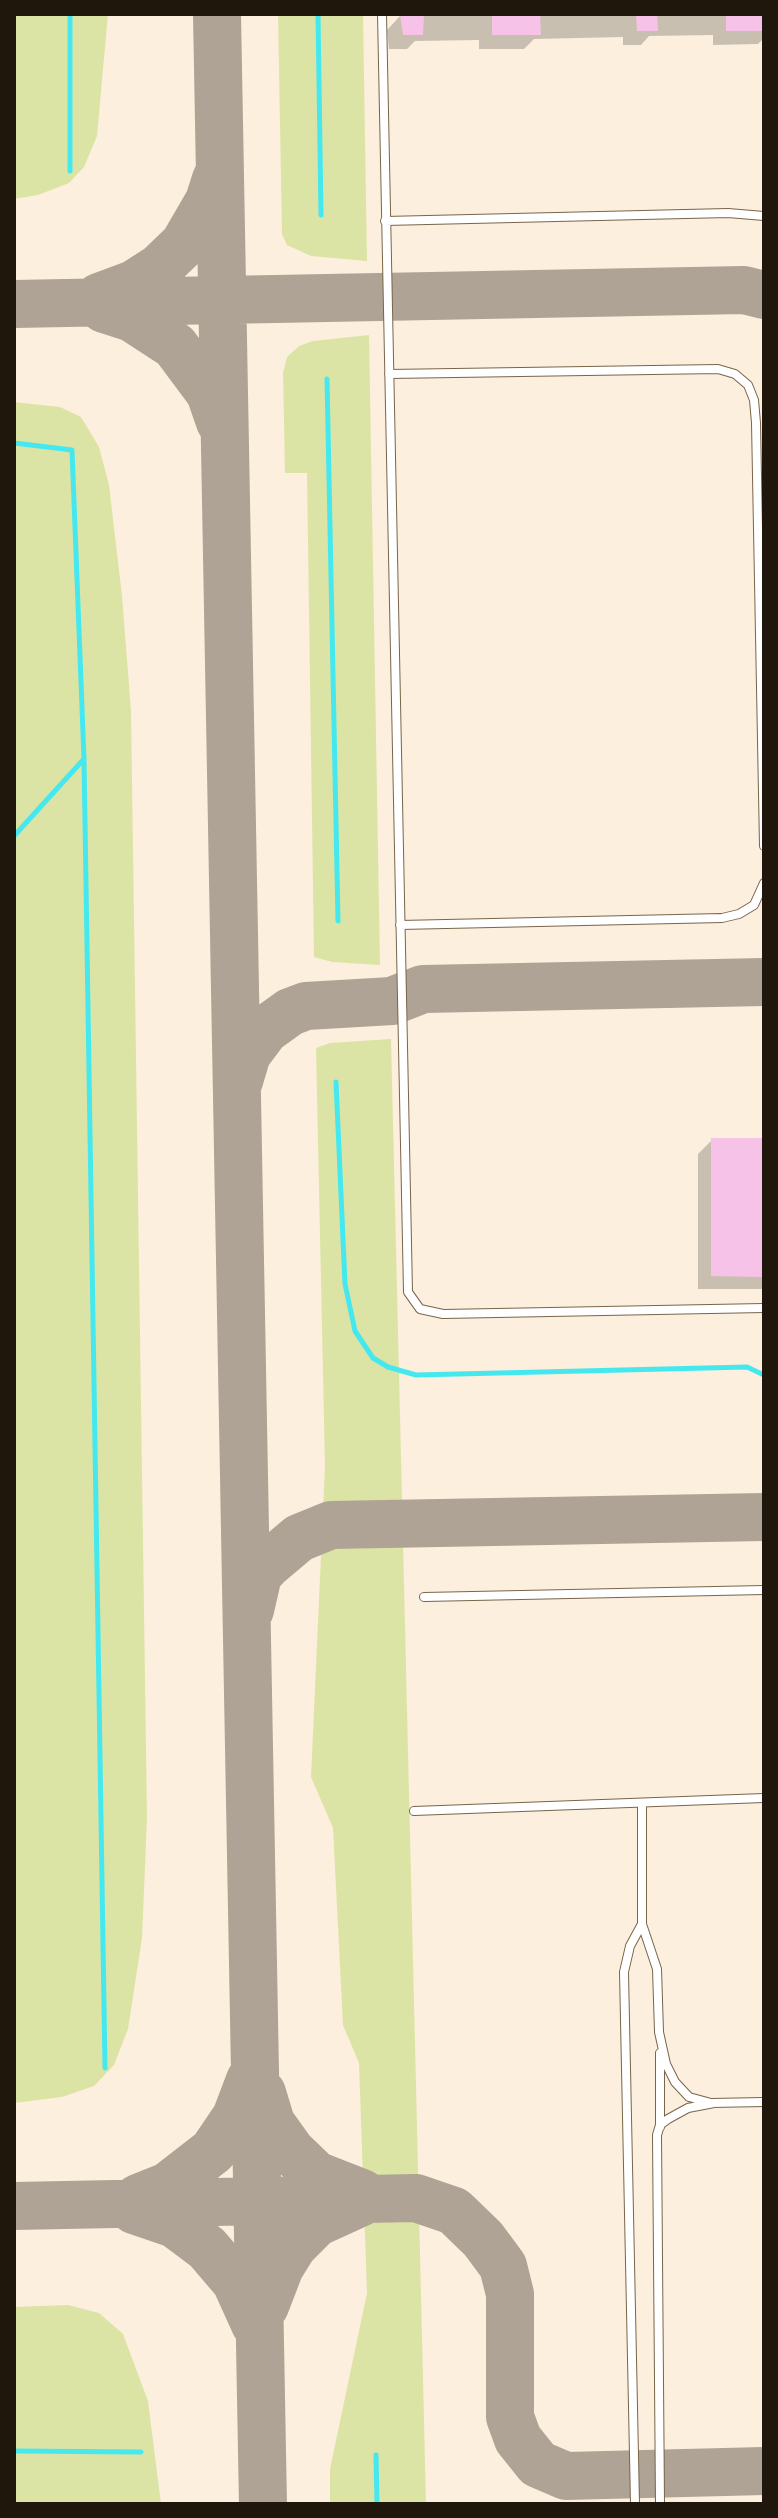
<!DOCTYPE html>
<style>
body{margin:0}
#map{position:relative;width:778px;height:2518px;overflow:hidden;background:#fcefdd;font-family:"Libre Baskerville",serif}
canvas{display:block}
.frame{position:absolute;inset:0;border:16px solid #1f170c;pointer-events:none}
</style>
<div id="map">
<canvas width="778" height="2518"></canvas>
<div class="frame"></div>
</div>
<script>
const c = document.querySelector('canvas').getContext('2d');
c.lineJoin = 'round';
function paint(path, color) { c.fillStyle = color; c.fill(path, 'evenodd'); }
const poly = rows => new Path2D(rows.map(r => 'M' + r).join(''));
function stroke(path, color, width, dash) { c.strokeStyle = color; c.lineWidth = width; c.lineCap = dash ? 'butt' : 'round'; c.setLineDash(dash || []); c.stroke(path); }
const green = poly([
 [14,14,108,14,97,136,84,167,69,183,38,195,14,199],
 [278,14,363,14,367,261,311,256,287,245,282,234],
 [369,335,380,965,332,962,314,957,307,473,285,473,283,373,287,357,299,346,313,341],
 [14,402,60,407,81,417,99,447,109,485,122,596,131,711,147,1818,142,1938,128,2029,114,2065,94,2086,62,2097,14,2103],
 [391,1039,426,2504,330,2504,330,2469,367,2293,359,2063,343,2025,333,1828,311,1777,325,1467,316,1048,330,1043],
 [68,2305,99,2313,123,2334,148,2401,161,2504,14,2504,14,2307]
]);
const shadow = poly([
 [764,14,764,38,758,44,713,45,713,35,649,36,641,45,623,45,623,37,534,39,524,49,479,49,479,40,415,41,407,49,389,49,387,30,401,15],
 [712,1140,764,1140,764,1289,698,1289,698,1154]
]);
const stream = poly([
 [70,14,70,171],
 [318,14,321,215],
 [327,379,338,921],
 [14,443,72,450,84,759,105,2068],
 [14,836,83,760],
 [336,1082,345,1284,355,1331,373,1358,388,1367,416,1375,747,1367,764,1375],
 [14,2451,141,2452],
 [376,2455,377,2504]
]);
const taxiway = poly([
 [217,14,263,2504],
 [99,297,134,284,159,268,184,244,209,201,216,179],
 [14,304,744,290,764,295],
 [104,309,132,318,175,346,210,393,220,422],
 [239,1081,247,1054,265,1030,290,1012,306,1006,392,1001,423,989,764,982],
 [250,1610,258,1575,267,1565,299,1538,331,1525,764,1517],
 [262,2093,271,2123,291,2151,316,2175,362,2193],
 [138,2198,168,2186,213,2151,236,2117,250,2080],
 [14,2206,416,2198,454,2211,483,2239,503,2266,510,2294,510,2417,518,2439,538,2464,566,2476,764,2471],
 [134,2210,175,2224,207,2248,236,2282,255,2324],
 [265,2306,280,2267,293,2246,316,2223,362,2202]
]);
const building = poly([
 [400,14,424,14,423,35,403,35],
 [492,14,540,14,541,35,492,35],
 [636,14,657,14,658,31,637,31],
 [726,14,764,14,764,31,726,31],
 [711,1138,764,1138,764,1277,711,1276]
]);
const service = poly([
 [382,14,408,1292,420,1309,443,1314,764,1308],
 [385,221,728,213,764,216],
 [389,374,718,369,735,374,748,385,754,400,756,423,764,846],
 [400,925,722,918,739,914,754,905,764,883],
 [424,1597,764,1590],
 [642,1803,642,1924,657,1969,659,2032,666,2064,675,2082,689,2097,711,2103,764,2102],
 [414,1811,764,1798],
 [660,2127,660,2053],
 [635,2504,624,1972,630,1946,642,1924],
 [660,2504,657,2135,660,2125,668,2119,688,2108,714,2103]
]);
paint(green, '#dce4a5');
paint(shadow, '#0003');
stroke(stream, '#46e8ef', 5);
stroke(taxiway, '#aea394', 48);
paint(building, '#f7c2e8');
stroke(service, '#78654b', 10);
stroke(service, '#fff', 8);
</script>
